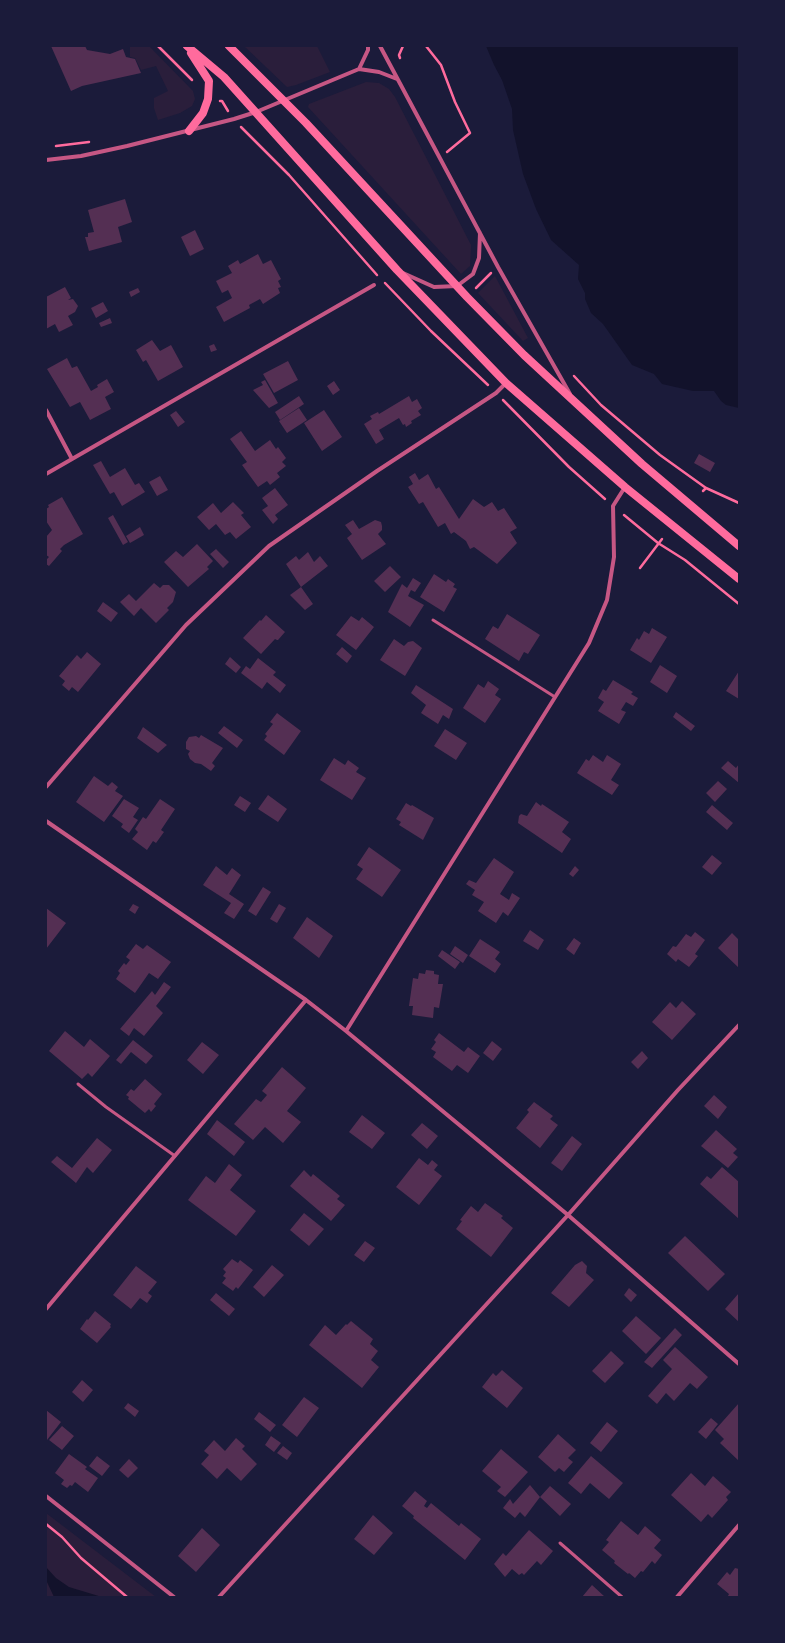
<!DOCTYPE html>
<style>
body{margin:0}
#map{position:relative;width:785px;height:1643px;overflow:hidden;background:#1b1b3a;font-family:"Titillium Web",sans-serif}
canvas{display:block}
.frame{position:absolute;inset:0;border:47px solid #1b1b3a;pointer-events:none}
</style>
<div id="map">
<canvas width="785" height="1643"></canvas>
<div class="frame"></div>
</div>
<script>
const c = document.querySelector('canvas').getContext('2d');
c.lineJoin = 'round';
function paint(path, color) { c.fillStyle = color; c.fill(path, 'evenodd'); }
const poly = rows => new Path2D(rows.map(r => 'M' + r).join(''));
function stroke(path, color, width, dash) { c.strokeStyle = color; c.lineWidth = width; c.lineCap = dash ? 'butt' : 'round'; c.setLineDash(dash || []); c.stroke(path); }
const green = poly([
 [130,46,149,46,193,91,195,99,192,106,180,113,158,120,154,108,154,98,168,91,156,66,141,70,135,58,130,57],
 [244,46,317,46,330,72,296,85,287,87],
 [366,82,379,83,389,89,395,97,471,245,470,266,461,274,308,107,309,104],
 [495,276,528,338,523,341,478,293],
 [46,1513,156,1597,46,1597]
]);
const water = poly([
 [486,46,739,46,739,408,726,405,721,401,714,391,693,391,662,384,654,374,632,365,603,324,591,313,585,299,585,293,578,279,579,265,551,240,536,209,523,174,513,130,512,109,502,80,494,65],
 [46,1567,56,1578,69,1587,102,1597,54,1597,46,1580]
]);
const building = poly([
 [51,46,85,46,87,50,110,54,123,49,126,57,135,59,141,73,82,86,71,91],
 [125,199,132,222,118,227,122,242,89,251,85,237,88,237,88,233,94,232,88,210],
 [195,230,204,249,190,256,181,237],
 [258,254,263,264,271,260,281,279,278,281,281,287,278,288,280,293,263,304,260,299,249,305,250,308,224,322,216,307,232,298,228,290,222,293,216,281,232,273,228,266,238,260,240,264],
 [65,287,71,298,68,300,73,299,78,306,75,312,68,316,73,325,59,332,55,324,46,329,46,297],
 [138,288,140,292,131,297,129,292],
 [103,302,108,311,96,318,91,308],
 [110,318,112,323,101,327,99,323],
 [152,340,160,351,171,345,183,367,158,381,146,360,143,362,136,350],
 [214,344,217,350,211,352,209,346],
 [67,358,72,368,77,366,91,391,98,387,97,385,107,379,114,392,105,397,111,409,90,420,80,402,70,407,47,369],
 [288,361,298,380,274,393,263,374],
 [265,380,278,403,269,408,253,390,263,385,261,382],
 [334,381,340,390,333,395,327,386],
 [299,396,304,404,280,420,275,412],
 [409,396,412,402,417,399,422,408,418,411,421,415,411,421,412,423,406,427,405,424,403,425,399,418,379,430,384,439,376,444,364,424,372,419,370,416,378,412,379,414],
 [299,408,307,420,287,433,279,421],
 [324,410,342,437,322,451,304,423],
 [176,411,185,422,178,427,170,415],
 [241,431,255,451,270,440,276,449,278,447,286,458,282,462,286,466,277,473,280,477,270,485,267,481,258,487,242,465,247,462,230,439],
 [699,454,715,463,710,472,694,463],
 [101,461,110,477,125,468,135,485,139,483,145,492,122,506,114,492,110,494,93,465],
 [415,473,419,480,428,474,436,489,439,487,459,519,473,499,484,507,492,502,498,511,504,508,517,528,510,532,517,543,497,564,474,547,470,549,466,541,454,532,451,534,445,523,438,527,423,502,419,504,408,487,413,484,409,477],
 [160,476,168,490,157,496,149,482],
 [275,488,288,505,275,515,278,519,273,524,262,510,268,506,262,498],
 [62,497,83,534,64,545,60,549,62,551,49,566,46,564,46,560,49,557,46,555,46,537,52,530,46,521,46,509,49,507,48,505],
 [233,502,244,513,241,515,251,527,236,539,230,532,225,535,216,524,209,530,197,517,213,503,221,513],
 [113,515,128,542,123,545,108,518],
 [353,520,359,529,375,520,381,522,382,526,382,530,378,534,386,544,362,560,347,538,352,534,345,525],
 [140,527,144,535,130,543,126,536],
 [197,544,213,561,207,567,209,569,188,587,164,562,176,551,183,557],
 [216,549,229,562,223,568,210,554],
 [308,552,314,562,320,556,328,566,301,587,286,564,296,556,299,560],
 [390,566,401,577,385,592,374,581],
 [434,574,446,582,448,579,455,584,453,587,457,589,444,612,420,597],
 [413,578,421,583,415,592,411,590,408,596,424,605,410,627,388,612,402,584,407,588],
 [154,583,160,588,163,585,169,585,176,592,173,602,167,608,169,610,156,623,141,608,134,616,120,602,129,594,136,601],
 [301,587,313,604,305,610,290,595],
 [103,602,118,613,111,622,97,611],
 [507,614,540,635,528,654,524,652,519,661,485,639,493,626,498,629],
 [266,615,285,632,278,640,277,640,275,639,261,654,243,638,260,620,261,621],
 [351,616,359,621,362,617,374,627,356,650,336,635],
 [652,628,667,637,651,663,630,650,637,638,639,640,644,631,649,634],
 [394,639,404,646,408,642,413,641,422,648,405,676,380,660],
 [342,647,352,656,347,663,336,654],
 [87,652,101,664,78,692,72,687,69,691,62,685,65,681,59,676,77,655,81,659],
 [230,657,241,667,236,673,225,664],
 [258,658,276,672,273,675,286,685,280,693,267,682,262,689,241,673,246,666,250,669],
 [660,665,677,676,667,693,650,682],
 [739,671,739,699,726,691],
 [613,680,633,692,631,694,638,698,633,706,626,702,621,710,626,712,619,724,598,711,604,702,598,698,603,689,606,691],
 [488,681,499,689,495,695,501,699,485,723,463,708,478,684,484,688],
 [416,685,453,709,449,719,443,715,438,724,421,713,426,705,411,693],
 [676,712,695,726,691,731,673,717],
 [277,713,301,731,284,755,264,740,267,736,265,734,273,724,270,722],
 [224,726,243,740,237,748,218,733],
 [143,727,167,745,158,753,137,738],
 [445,729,467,743,456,760,434,746],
 [201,735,223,748,212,763,215,766,211,771,201,764,195,763,190,759,188,754,190,751,186,749,186,742,189,737,196,736,199,738],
 [593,755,603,762,607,755,621,764,611,780,619,785,612,795,577,773,586,759,589,761],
 [334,758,345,765,348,760,359,768,356,772,366,778,352,800,320,780],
 [728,761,736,768,739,764,739,783,721,768],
 [94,776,108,786,112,782,118,787,115,791,123,796,104,822,76,802],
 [718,781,727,789,715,802,706,793],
 [268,795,287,809,278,822,258,809],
 [240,796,251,803,245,812,234,805],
 [124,799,139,808,133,817,138,820,129,833,121,827,123,824,112,816],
 [160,799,175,809,161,830,164,832,156,843,153,841,147,850,132,839,138,832,135,829,143,817,146,819],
 [536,802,541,806,542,804,569,822,562,832,571,839,562,853,518,823,519,816,521,814,527,816],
 [406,803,411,806,412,805,434,818,423,840,399,825,401,822,396,819],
 [712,805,733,823,727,830,706,812],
 [369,847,401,870,382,897,356,879,363,869,357,865],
 [712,855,722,863,712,875,702,867],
 [494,858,514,872,500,894,509,900,512,893,520,898,508,916,503,912,496,923,478,911,484,902,472,895,475,890,466,884,469,880,476,883],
 [216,866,227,875,232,868,241,875,229,894,244,904,234,919,224,913,231,903,203,885],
 [575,866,579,870,573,877,569,874],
 [263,887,271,892,256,916,248,911],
 [133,904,139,907,135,914,129,910],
 [279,904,286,908,277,923,270,919],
 [46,908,66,923,46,949],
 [307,917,333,936,319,958,293,938],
 [530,930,544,940,538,950,523,941],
 [695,932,705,940,695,954,698,956,689,967,678,959,676,962,667,954,673,946,676,947,686,934,691,937],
 [732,933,739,940,739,968,718,948],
 [574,938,581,943,574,955,566,949],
 [480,939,500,952,495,959,501,964,495,973,469,956],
 [136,944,143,949,147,945,171,962,158,979,149,973,135,993,116,979,120,973,118,971,124,963,126,965,130,960,126,957],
 [455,946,468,955,463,963,450,954],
 [442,950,460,962,455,969,438,956],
 [426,970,434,971,434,974,439,975,438,984,443,984,439,1008,434,1007,433,1018,412,1015,413,1006,409,1006,413,978,418,979,419,973,425,974],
 [164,982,171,987,156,1006,163,1013,144,1036,134,1028,129,1036,120,1029,152,991,155,995],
 [682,1001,696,1014,672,1040,652,1022,670,1002,676,1008],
 [65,1031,84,1047,90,1039,110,1056,92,1077,88,1073,82,1079,49,1051],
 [439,1033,464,1052,468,1047,480,1056,468,1073,457,1065,452,1071,433,1057,436,1052,431,1049,436,1042,434,1040],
 [133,1040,153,1056,146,1064,131,1052,121,1064,116,1060],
 [492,1041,502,1049,493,1061,483,1053],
 [202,1042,219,1055,203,1074,187,1060],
 [642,1051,648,1058,638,1069,631,1062],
 [282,1067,306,1088,287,1111,301,1122,283,1143,265,1127,253,1140,234,1124,256,1099,261,1102,267,1095,262,1091],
 [145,1079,162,1094,154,1104,156,1106,151,1112,149,1109,145,1113,128,1099,129,1097,126,1095,131,1089,134,1091],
 [714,1095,727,1107,718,1119,704,1106],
 [534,1102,553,1116,550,1119,558,1125,540,1148,516,1128,529,1112,527,1110],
 [362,1115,385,1133,372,1149,349,1132],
 [217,1120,245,1142,234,1156,207,1134],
 [422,1123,438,1136,427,1149,411,1135],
 [716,1130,737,1149,733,1153,738,1157,728,1168,701,1146],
 [572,1136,582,1144,562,1171,551,1163],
 [97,1138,112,1150,93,1173,87,1167,76,1183,51,1162,57,1156,72,1168],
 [419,1158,428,1165,432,1160,438,1165,434,1170,442,1176,419,1205,396,1187],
 [229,1164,242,1175,230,1190,256,1211,236,1236,188,1200,206,1176,215,1183],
 [722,1167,739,1182,739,1219,700,1184,707,1176,711,1179],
 [304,1170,311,1177,313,1174,340,1196,337,1199,345,1205,331,1221,290,1186],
 [485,1203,503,1216,501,1218,513,1228,491,1257,456,1229,462,1221,460,1220,471,1206,478,1212],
 [304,1213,324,1229,309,1246,290,1230],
 [685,1236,725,1274,708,1291,668,1253],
 [365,1241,375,1248,364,1262,354,1255],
 [232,1259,238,1263,240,1260,253,1270,238,1289,236,1287,233,1291,222,1283,226,1278,223,1276,226,1272,223,1269],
 [582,1261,587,1266,586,1273,594,1280,569,1307,551,1293,575,1265],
 [272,1265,284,1275,264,1297,253,1287],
 [136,1266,157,1282,148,1293,152,1296,147,1303,140,1298,131,1309,113,1295],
 [629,1288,637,1295,631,1302,624,1295],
 [216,1293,235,1309,229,1316,210,1300],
 [739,1293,739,1322,725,1309],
 [95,1311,111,1324,110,1326,111,1327,97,1343,80,1329,87,1319,88,1320],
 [636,1316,661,1338,646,1354,622,1331],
 [351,1321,373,1339,370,1344,378,1351,371,1360,379,1367,362,1388,309,1345,325,1325,336,1335,346,1324,347,1325],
 [675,1328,682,1335,652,1368,644,1362],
 [675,1347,708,1377,697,1389,690,1383,674,1401,666,1393,657,1404,648,1396,672,1369,663,1360],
 [611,1351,624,1363,605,1383,592,1371],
 [502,1370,523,1388,507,1408,482,1387,493,1373,496,1376],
 [82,1380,93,1390,83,1402,72,1392],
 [304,1397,319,1408,297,1437,282,1425],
 [128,1403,139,1411,135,1417,124,1408],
 [739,1403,739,1461,720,1443,724,1439,715,1430],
 [46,1410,61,1422,47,1440,46,1439],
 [259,1412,276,1425,270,1432,254,1419],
 [711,1418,718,1424,706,1439,698,1432],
 [607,1422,618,1431,601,1452,590,1443],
 [62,1426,74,1436,62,1450,49,1440],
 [558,1434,576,1450,568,1458,573,1462,564,1472,559,1468,555,1472,538,1457],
 [271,1436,281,1443,274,1452,265,1445],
 [236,1438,245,1446,242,1449,257,1464,241,1481,227,1468,217,1479,201,1464,209,1455,204,1451,214,1440,225,1451],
 [283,1446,292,1453,287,1460,277,1453],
 [501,1449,528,1472,505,1497,497,1491,501,1487,482,1471],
 [69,1454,87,1467,85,1469,98,1478,88,1492,75,1482,72,1486,70,1485,67,1488,61,1484,64,1480,55,1473],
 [97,1456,110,1466,102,1476,89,1466],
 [591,1456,623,1483,609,1499,590,1483,581,1494,568,1483],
 [129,1459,138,1468,128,1478,119,1470],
 [691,1473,705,1486,713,1476,731,1492,726,1497,728,1500,712,1518,708,1514,701,1522,671,1495],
 [530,1485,540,1497,525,1517,520,1512,515,1518,503,1508,510,1499,513,1504],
 [550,1486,571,1504,560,1516,540,1497],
 [415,1491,427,1501,424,1506,427,1508,431,1503,459,1526,461,1523,481,1539,465,1560,413,1518,414,1516,402,1506],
 [373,1515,393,1533,374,1555,354,1539],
 [621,1521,638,1535,645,1526,661,1540,654,1548,662,1555,655,1564,652,1561,643,1572,641,1571,635,1578,629,1573,628,1574,614,1563,615,1561,602,1550,609,1542,606,1540],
 [202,1528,220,1545,196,1572,178,1556],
 [529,1530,553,1551,541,1565,537,1561,524,1575,522,1573,519,1575,512,1569,505,1577,494,1564,503,1553,506,1556],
 [735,1568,739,1569,739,1597,729,1597,728,1596,729,1594,717,1584,727,1572,730,1575],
 [592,1585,605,1597,582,1597]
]);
const path = poly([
 [158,46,192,80],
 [426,46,441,65,455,102,470,133,447,152],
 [400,58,399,55,403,46],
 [220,101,222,101,228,111],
 [241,127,289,175,377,275],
 [56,146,89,142],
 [385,283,431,331,488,385],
 [476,288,491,273],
 [574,376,601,405,660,455,706,488,739,503],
 [503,400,569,467,605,499],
 [703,491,706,488],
 [624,515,658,543,685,560,739,604],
 [640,568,662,539],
 [46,1524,62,1537,81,1558,127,1597]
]);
const service = poly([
 [433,620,555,697],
 [78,1084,106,1107,175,1156],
 [560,1543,622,1597]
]);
const minor = poly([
 [380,46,498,267,570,394],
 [359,69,368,50,368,46],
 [46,160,81,156,127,146,234,119,256,112,359,69,379,72,397,79],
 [403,273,434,287,457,286,473,274,479,258,480,233],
 [46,410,72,459],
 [46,474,374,285],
 [46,787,186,625,269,546,377,471,496,393,506,383],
 [46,821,306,1000,346,1031,568,1215,739,1364],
 [346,1031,589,643,607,600,614,557,613,506,625,487],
 [46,1309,306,1000],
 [46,1496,174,1597],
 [219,1597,568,1215,678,1090,739,1025],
 [677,1597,739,1525]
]);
const secondary = poly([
 [187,46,224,77,397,270,506,383,625,487,739,579],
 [229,46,306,123,467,297,524,355,642,464,739,546],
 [189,131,203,113,208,99,209,81,191,53]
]);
paint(green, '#2a1e3b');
paint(water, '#12122b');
paint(building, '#542f53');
stroke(path, '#ff6b9d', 2.5);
stroke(service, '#c65784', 3);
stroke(minor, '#c65784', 4);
stroke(secondary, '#ff6b9d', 8);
</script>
